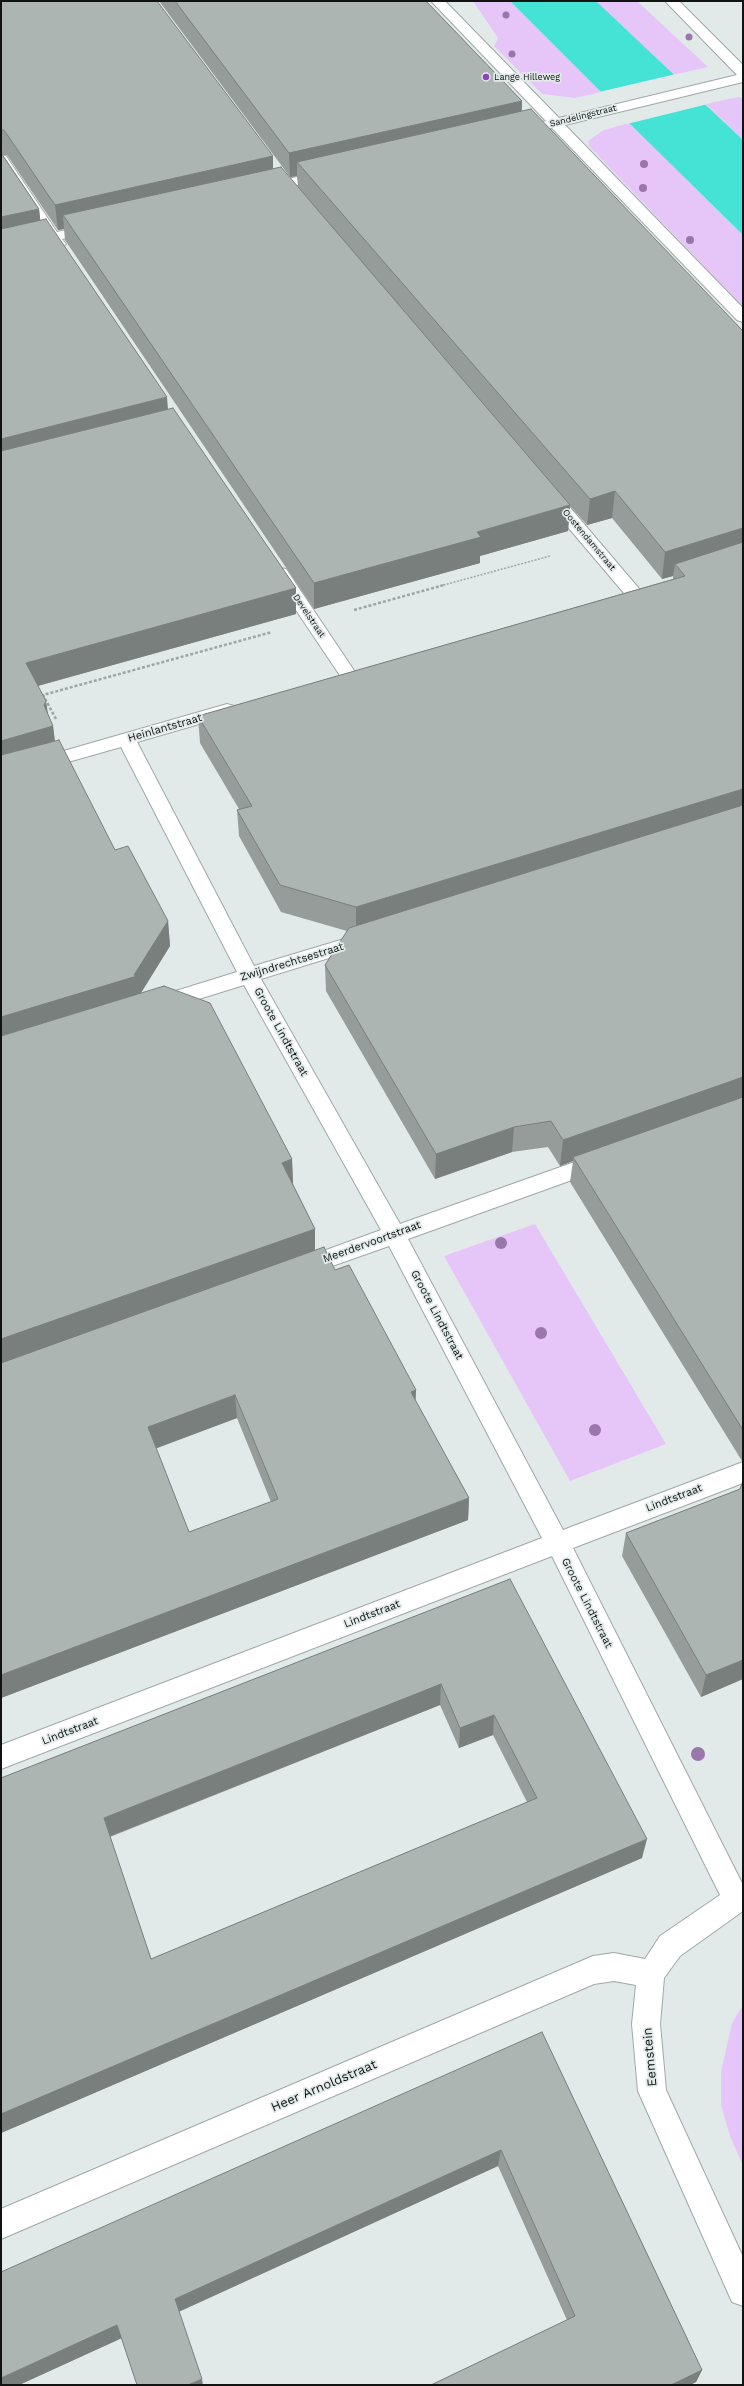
<!DOCTYPE html>
<style>
body{margin:0}
#map{position:relative;width:744px;height:2386px;overflow:hidden;background:#e2eae9;font-family:"Work Sans",sans-serif}
canvas{display:block}
.frame{position:absolute;inset:0;border:2px solid #111313;pointer-events:none}
</style>
<div id="map">
<canvas width="744" height="2386"></canvas>
<div class="frame"></div>
</div>
<script>
const c = document.querySelector('canvas').getContext('2d');
c.lineJoin = 'round';
function paint(path, color) { c.fillStyle = color; c.fill(path, 'evenodd'); }
const poly = rows => new Path2D(rows.map(r => 'M' + r).join(''));
function stroke(path, color, width, dash) { c.strokeStyle = color; c.lineWidth = width; c.lineCap = dash ? 'butt' : 'round'; c.setLineDash(dash || []); c.stroke(path); }
function drawText(font, color, halo, rows, align = 'center') {
  c.font = font + ' "Work Sans",sans-serif'; c.lineWidth = 3.5; c.setLineDash([]); c.textBaseline = 'middle'; c.strokeStyle = halo; c.fillStyle = color; for (const [text, x, y, turn = 0] of rows) {
    c.save(); c.translate(x, y); c.rotate((+turn || 0) * Math.PI / 180); c.textAlign = isNaN(turn) ? turn : align; if (halo) c.strokeText(text, 0, 0); c.fillText(text, 0, 0); c.restore();
  }
}
const green = poly([
 [473,1,510,1,601,92,575,98,542,94,494,46,498,38],
 [596,1,637,1,708,67,673,75],
 [738,97,743,98,743,140,706,104],
 [629,123,743,235,743,307,589,146,588,141,604,130],
 [535,1224,666,1444,570,1481,444,1256],
 [743,2005,743,2166,730,2136,721,2105,721,2072,732,2023]
]);
const water = poly([
 [510,1,596,1,743,140,743,235,629,123,601,92]
]);
const pier = poly([
 [676,74,708,104,627,124,599,92]
]);
const pathFar1 = poly([
 [440,586,550,556]
]);
const path = poly([
 [354,610,444,585],
 [56,719,43,695,272,632]
]);
const minor = poly([
 [431,1,445,1,559,118,737,75,665,1,679,1,743,65,743,82,565,125,743,308,743,322,737,320,552,128,517,136,512,135,510,132,512,129,546,121,431,1],
 [1,155,6,156,57,232,93,224,100,228,98,231,62,239,66,244,58,249,53,247,49,242,1,254,1,244,44,235,1,170,1,155],
 [327,170,334,174,332,177,263,193,256,189,258,186,327,170],
 [550,490,556,491,641,591,644,595,641,599,629,599,544,499,542,495,544,491,550,490],
 [280,568,286,569,355,672,358,676,355,680,349,682,343,680,271,573,274,569,280,568],
 [227,704,234,706,236,710,234,714,137,742,254,966,364,933,371,935,374,940,371,945,261,979,400,1224,600,1153,608,1155,611,1161,608,1167,408,1239,563,1530,743,1462,743,1483,573,1548,743,1885,743,1911,680,1956,664,1978,660,2024,666,2090,743,2257,743,2306,732,2302,638,2091,632,2024,636,1985,614,1981,594,1984,1,2239,1,2209,593,1956,614,1953,645,1959,660,1936,720,1895,552,1556,1,1769,1,1745,542,1538,389,1246,301,1277,293,1274,290,1268,293,1262,381,1230,244,985,160,1011,153,1008,150,1003,153,998,237,972,121,747,1,781,1,769,227,704]
]);
const trees = [
 [506,15,3.5],
 [689,37,3.5],
 [512,54,3.5],
 [644,164,4],
 [643,188,4],
 [690,240,4],
 [501,1243,6],
 [541,1333,6],
 [595,1430,6],
 [698,1754,7]
];
const wall = poly([
 [1,1,273,156,273,169,298,187,297,176,290,177,159,1,426,1,522,101,522,111,743,331,743,1461,742,1461,570,1182,573,1161,560,1166,548,1147,512,1152,435,1179,326,991,325,965,347,931,281,912,239,836,237,810,239,809,200,743,198,716,673,579,673,576,662,579,612,518,587,525,570,506,568,531,480,556,480,563,314,609,65,240,64,229,58,230,7,155,3,155,39,209,40,220,168,410,296,614,38,686,48,716,53,726,55,741,115,850,168,921,170,946,141,993,292,1159,293,1184,315,1229,315,1250,335,1270,416,1390,415,1400,469,1498,468,1520,1,1698],
 [237,1418,271,1502,189,1532,156,1448],
 [743,1481,743,1679,701,1697,622,1556,626,1533,740,1489],
 [510,1579,642,1858,1,2133,1,1778],
 [440,1705,459,1748,493,1735,527,1802,151,1959,110,1837],
 [542,2032,702,2370,696,2382,690,2385,431,2385,567,2320,498,2166,19,2385,1,2385]
]);
const shadedWall = poly([
 [522,101,521,125,297,162,297,176,290,177,289,153],
 [273,156,273,181,63,215,64,229,58,230,55,205],
 [39,209,42,234,1,242,1,217],
 [167,397,169,422,1,465,1,439],
 [615,491,612,518,587,525,590,499],
 [570,505,568,531,480,556,480,563,314,609,314,583,477,532],
 [743,528,743,551,675,564,673,576,662,579,665,552],
 [296,588,296,614,30,688,26,663],
 [46,701,50,727,53,726,56,752,1,767,1,741,44,705],
 [743,789,743,814,356,934,356,907],
 [168,921,170,946,139,996,1,1043,1,1017,134,975],
 [743,1077,743,1101,573,1157,573,1161,560,1166,563,1140],
 [514,1127,512,1152,435,1179,436,1154],
 [292,1159,293,1184,284,1187,282,1163],
 [315,1229,315,1253,1,1364,1,1339],
 [416,1390,415,1413,411,1392],
 [235,1395,237,1418,152,1450,148,1427],
 [469,1498,468,1520,1,1698,1,1675],
 [743,1660,743,1679,701,1697,706,1675],
 [441,1684,440,1705,108,1837,104,1818],
 [494,1715,493,1735,459,1748,460,1728],
 [647,1839,642,1858,1,2133,1,2114],
 [501,2150,498,2166,178,2312,175,2299],
 [117,2325,122,2338,19,2385,1,2385,1,2378],
 [702,2370,696,2382,690,2385,671,2385],
 [202,2379,203,2385,188,2385]
]);
const building = poly([
 [1,1,157,1,273,156,55,205,4,130,1,130,1,1],
 [175,1,426,1,522,101,289,153,175,1],
 [531,109,743,331,743,528,665,552,615,491,590,499,297,162,531,109],
 [1,153,39,209,1,217,1,153],
 [281,167,570,505,477,532,481,537,314,583,63,215,281,167],
 [46,219,167,397,1,439,1,229,46,219],
 [173,408,296,588,26,663,46,701,44,705,53,726,1,741,1,451,173,408],
 [743,542,743,789,356,907,280,885,237,810,252,806,198,716,685,576,675,564,743,542],
 [59,740,115,850,128,846,168,921,134,975,137,976,1,1017,1,755,59,740],
 [743,805,743,1077,563,1140,551,1121,514,1127,436,1154,325,965,349,928,743,805],
 [164,986,210,1003,292,1159,282,1163,315,1229,1,1339,1,1036,164,986],
 [743,1097,743,1430,573,1157,743,1097],
 [324,1247,335,1270,349,1265,416,1390,411,1392,469,1498,1,1675,1,1363,324,1247],
 [235,1395,278,1499,189,1532,148,1427,235,1395],
 [743,1481,743,1660,706,1675,626,1533,740,1489,743,1481],
 [510,1579,647,1839,1,2114,1,1778,510,1579],
 [441,1684,460,1728,494,1715,537,1798,151,1959,104,1818,441,1684],
 [542,2032,702,2370,671,2385,431,2385,575,2316,501,2150,175,2299,202,2379,188,2385,137,2385,117,2325,1,2378,1,2272,542,2032]
]);
const markers = [
 [486,77,4,"#9044b5"]
];
const farPoinames = [
 ["Lange Hilleweg",494,77]
];
const farStreetnames = [
 ["Sandelingstraat",583,116,-14],
 ["Oostendamstraat",589,540,50],
 ["Develstraat",309,616,56]
];
const streetNames = [
 ["Heinlantstraat",165,728,-16],
 ["Zwijndrechtsestraat",292,962,-17],
 ["Groote Lindtstraat",281,1032,61],
 ["Meerdervoortstraat",372,1242,-20],
 ["Groote Lindtstraat",437,1315,62],
 ["Lindtstraat",674,1498,-21],
 ["Groote Lindtstraat",587,1603,63],
 ["Lindtstraat",372,1614,-21],
 ["Lindtstraat",70,1731,-21]
];
const nearStreetnames = [
 ["Eemstein",650,2057,-95],
 ["Heer Arnoldstraat",324,2086,-23]
];
paint(green, '#e6c5f9');
paint(water, '#45e3d5');
paint(pier, '#e2eae9');
stroke(minor, '#a0a8a7', 2);
stroke(pathFar1, '#9fa5a5', 1.5, [2, 1.5]);
stroke(path, '#9fa5a5', 2.5, [3, 2]);
paint(minor, '#fff');
c.fillStyle = '#9976ac';
for (const [x, y, r] of trees) { c.beginPath(); c.arc(x, y, r, 0, 2 * Math.PI); c.fill(); }
paint(wall, '#959c9a');
paint(shadedWall, '#797f7d');
paint(building, '#adb5b3');
stroke(building, '#797f7d', 1);
for (const [x, y, r, color] of markers) { const dot = new Path2D(); dot.arc(x, y, r, 0, 2 * Math.PI); c.fillStyle = color; c.fill(dot); stroke(dot, '#e2eae9', 1.5); }
drawText('9px', '#111313', '#e2eae9', farPoinames, 'left');
drawText('9px', '#111313', '#e2eae9', farStreetnames);
drawText('11px', '#111313', '#e2eae9', streetNames);
drawText('13px', '#111313', '#e2eae9', nearStreetnames);
</script>
